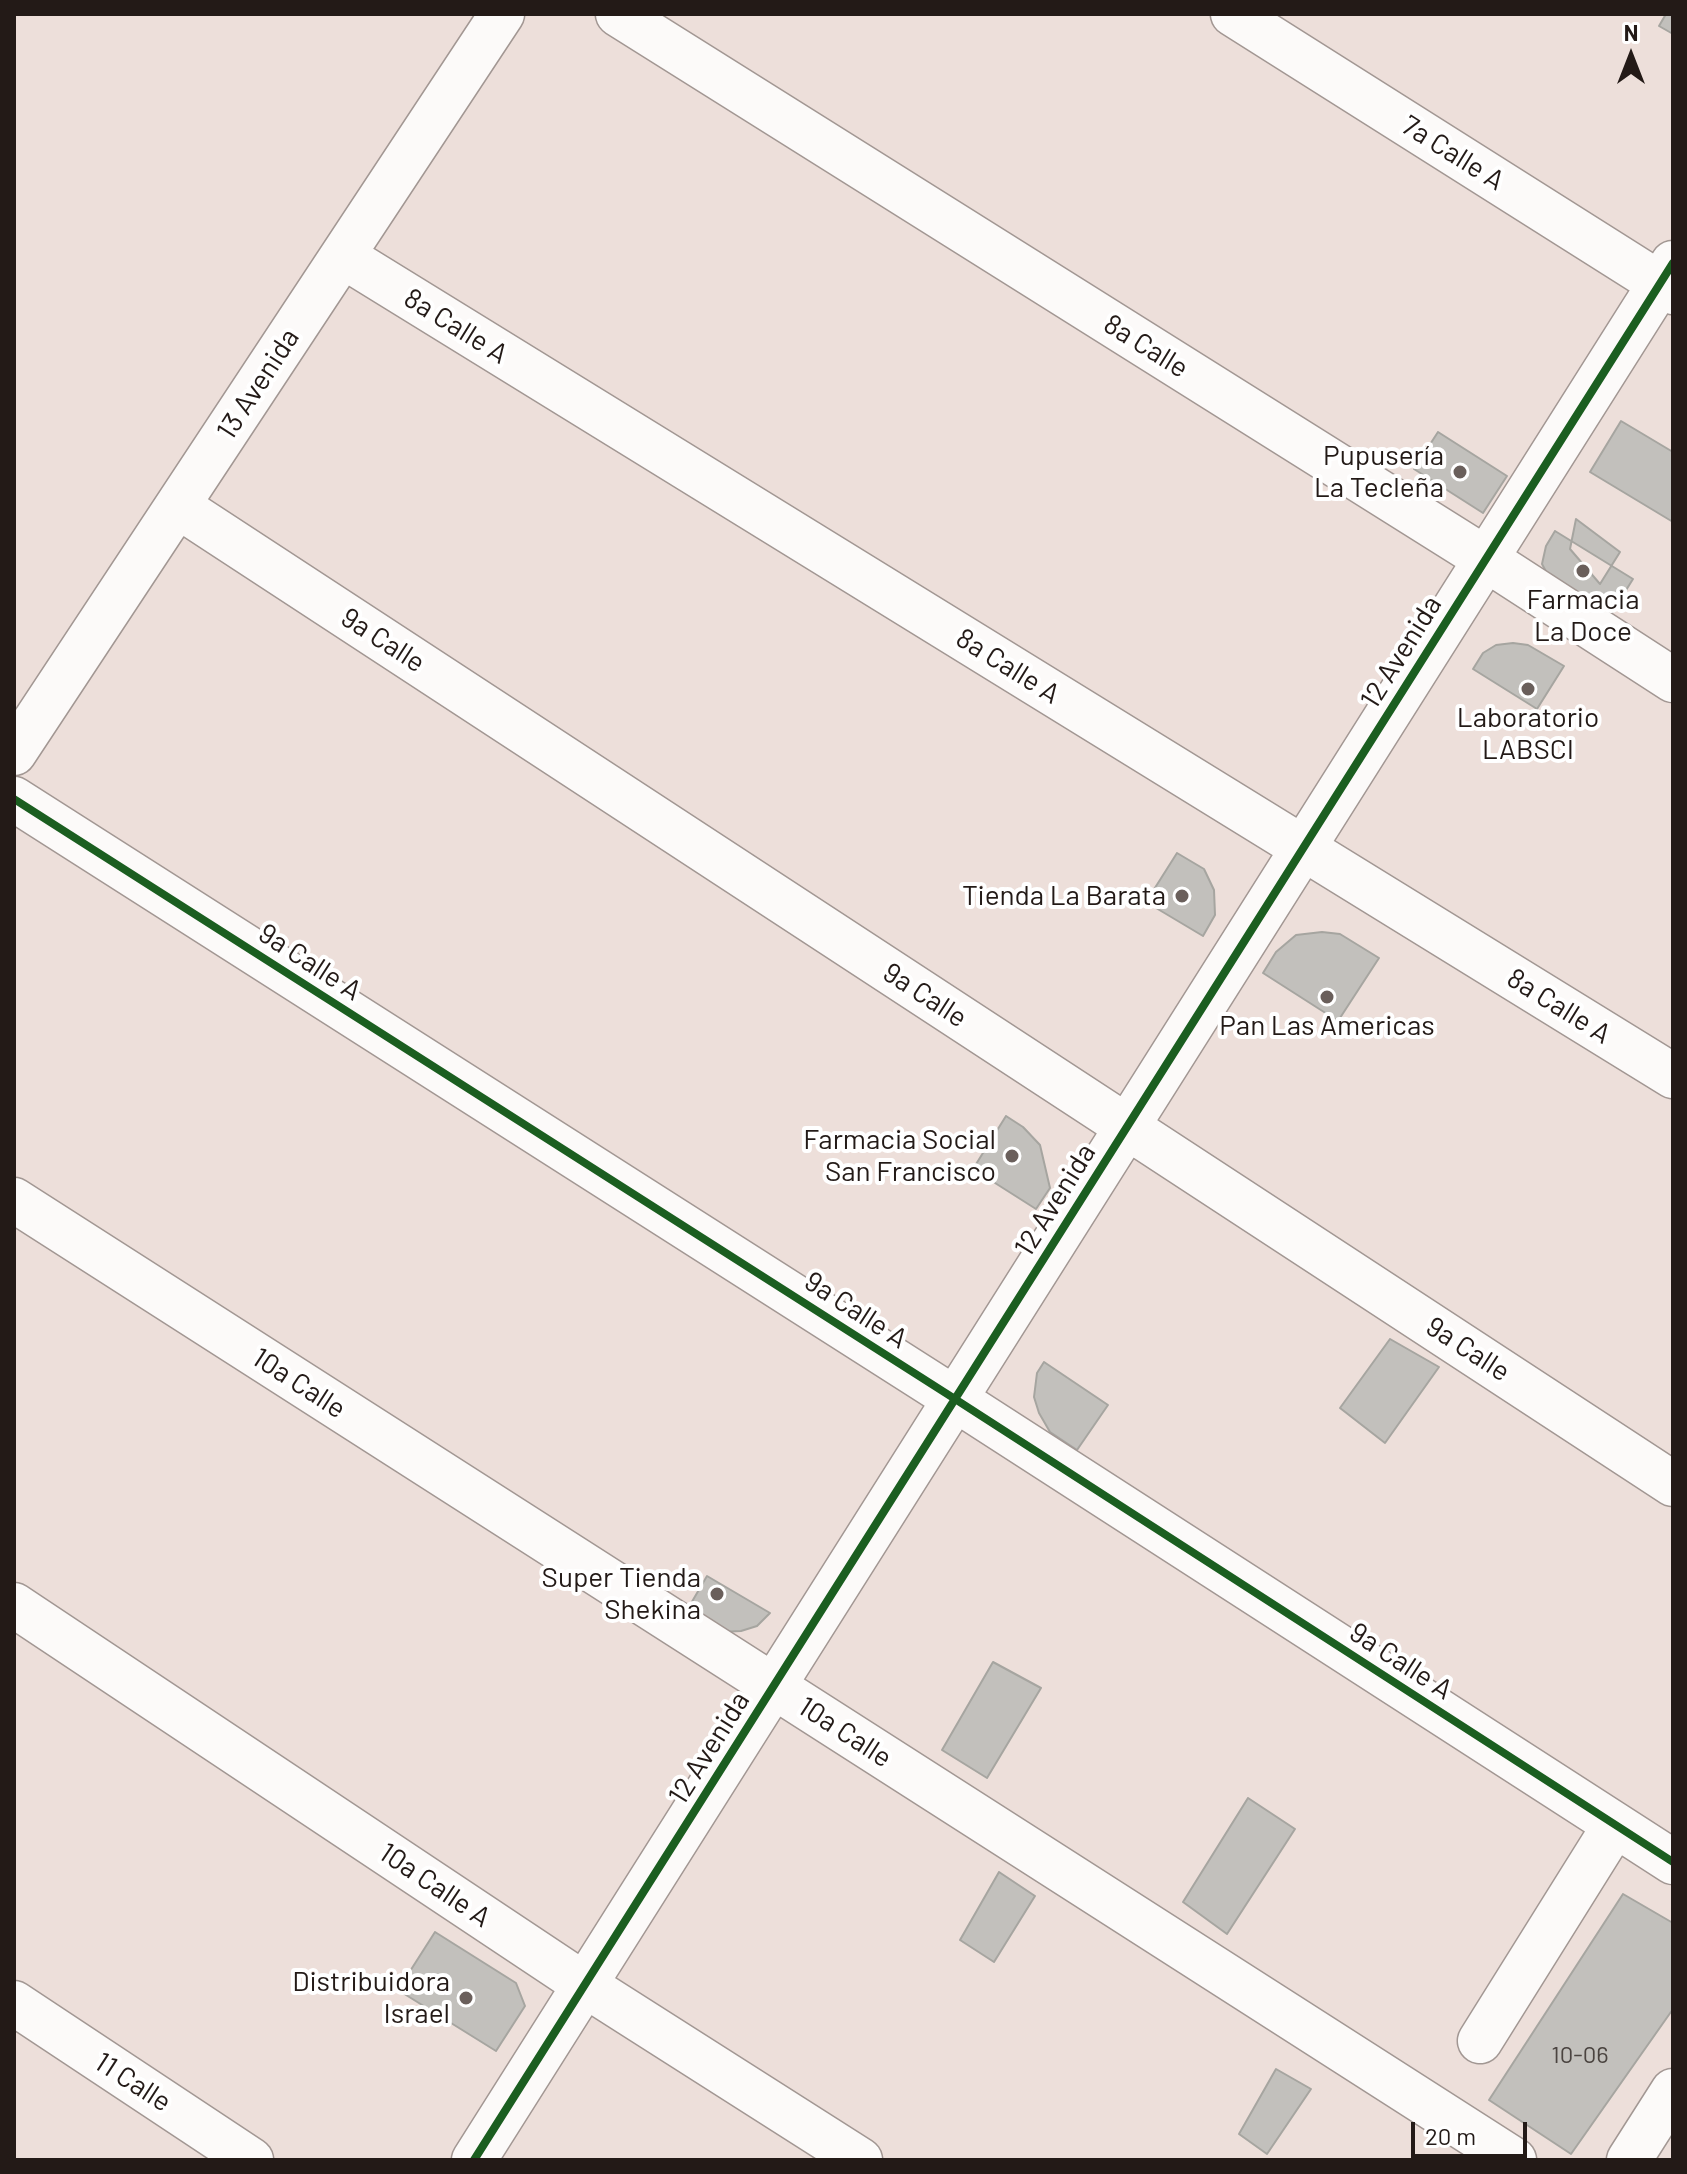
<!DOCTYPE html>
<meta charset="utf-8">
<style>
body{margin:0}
#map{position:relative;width:1687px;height:2174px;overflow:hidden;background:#eddfda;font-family:Barlow,sans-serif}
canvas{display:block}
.frame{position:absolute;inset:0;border:16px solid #231a17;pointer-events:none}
.north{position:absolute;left:1591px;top:16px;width:80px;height:80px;-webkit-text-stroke:6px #fff;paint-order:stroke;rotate:0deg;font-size:22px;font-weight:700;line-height:32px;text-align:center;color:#231a17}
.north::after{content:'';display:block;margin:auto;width:28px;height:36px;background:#231a17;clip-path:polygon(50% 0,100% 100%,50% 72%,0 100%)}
.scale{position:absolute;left:1411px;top:2122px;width:116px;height:36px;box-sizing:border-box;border:4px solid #231a17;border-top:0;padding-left:10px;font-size:24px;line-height:28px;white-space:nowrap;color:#231a17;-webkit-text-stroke:6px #fff;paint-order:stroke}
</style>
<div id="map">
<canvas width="1687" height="2174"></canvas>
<div class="frame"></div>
<div class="north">N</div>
<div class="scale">20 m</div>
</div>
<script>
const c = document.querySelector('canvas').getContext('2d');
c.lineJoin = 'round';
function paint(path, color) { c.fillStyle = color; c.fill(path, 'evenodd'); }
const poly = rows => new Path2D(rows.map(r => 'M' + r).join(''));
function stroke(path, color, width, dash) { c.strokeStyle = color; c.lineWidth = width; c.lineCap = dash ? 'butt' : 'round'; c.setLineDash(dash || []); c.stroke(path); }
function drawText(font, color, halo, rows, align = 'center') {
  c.font = font + ' Barlow,sans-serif'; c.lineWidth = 8; c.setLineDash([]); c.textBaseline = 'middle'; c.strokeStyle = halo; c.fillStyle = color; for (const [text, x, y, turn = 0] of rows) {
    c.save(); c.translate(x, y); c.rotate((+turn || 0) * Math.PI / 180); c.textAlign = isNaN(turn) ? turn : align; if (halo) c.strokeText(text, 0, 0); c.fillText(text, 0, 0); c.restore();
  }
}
const building = poly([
 [1666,14,1673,14,1673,34,1659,26,1666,14],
 [1621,421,1673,452,1673,522,1590,472,1621,421],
 [1438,432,1507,476,1483,513,1414,469,1438,432],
 [1576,519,1620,552,1600,584,1570,549,1576,519],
 [1555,531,1633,579,1608,619,1549,577,1542,564,1546,546,1555,531],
 [1513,643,1528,645,1564,666,1537,709,1473,669,1483,653,1496,645,1513,643],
 [1177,853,1204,869,1214,890,1215,915,1203,936,1146,902,1177,853],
 [1322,932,1340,934,1379,958,1338,1021,1263,973,1276,952,1296,935,1322,932],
 [1006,1116,1023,1127,1040,1145,1050,1188,1036,1209,973,1169,1006,1116],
 [1390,1339,1439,1367,1385,1443,1340,1408,1390,1339],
 [1044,1362,1108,1405,1077,1450,1050,1432,1039,1413,1034,1397,1037,1373,1044,1362],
 [707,1576,770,1613,757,1626,741,1631,721,1632,683,1617,707,1576],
 [993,1662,1041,1688,987,1778,942,1750,993,1662],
 [1248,1798,1295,1829,1227,1934,1183,1902,1248,1798],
 [999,1872,1035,1896,994,1962,960,1940,999,1872],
 [1623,1894,1673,1923,1673,2009,1571,2154,1489,2100,1623,1894],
 [435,1932,516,1983,525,2006,496,2051,398,1990,435,1932],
 [1276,2069,1311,2089,1267,2154,1239,2134,1276,2069]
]);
const minor = poly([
 [618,14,1486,559,1673,680],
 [1233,14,1673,292],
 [343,256,1673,1076],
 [178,506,1673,1484],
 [14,753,502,14],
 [14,799,955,1399,1673,1862],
 [14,1200,1514,2160],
 [14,1605,585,1985,860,2160],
 [14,2003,251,2160],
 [1480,2041,1615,1825],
 [474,2160,1673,263],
 [1629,2160,1673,2091]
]);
const cycleway = poly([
 [14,799,955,1399,1673,1862],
 [474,2160,1673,263]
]);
const markers = [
 [1460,472,8,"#6a5f5b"],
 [1583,571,8,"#6a5f5b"],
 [1528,689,8,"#6a5f5b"],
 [1182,896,8,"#6a5f5b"],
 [1327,997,8,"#6a5f5b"],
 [1012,1156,8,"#6a5f5b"],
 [717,1594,8,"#6a5f5b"],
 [466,1998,8,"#6a5f5b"]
];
const numberNames = [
 ["10-06",1580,2055]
];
const streetNames = [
 ["7a Calle A",1453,153,32],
 ["8a Calle A",456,326,32],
 ["8a Calle",1146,346,32],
 ["13 Avenida",258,384,-57],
 ["9a Calle",383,640,33],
 ["12 Avenida",1401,652,-58],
 ["8a Calle A",1008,666,32],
 ["9a Calle A",310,962,33],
 ["9a Calle",925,995,33],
 ["8a Calle A",1559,1006,32],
 ["12 Avenida",1055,1200,-58],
 ["9a Calle A",856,1310,33],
 ["9a Calle",1468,1349,33],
 ["10a Calle",299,1383,33],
 ["9a Calle A",1401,1661,33],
 ["10a Calle",845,1732,33],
 ["12 Avenida",709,1748,-58],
 ["10a Calle A",435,1885,34],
 ["11 Calle",133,2082,33]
];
const poiNames = [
 ["Pupusería",1444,456],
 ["La Tecleña",1444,488],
 ["Farmacia",1583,600,"center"],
 ["La Doce",1583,632,"center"],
 ["Laboratorio",1528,718,"center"],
 ["LABSCI",1528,750,"center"],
 ["Tienda La Barata",1166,896],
 ["Pan Las Americas",1327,1026,"center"],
 ["Farmacia Social",996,1140],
 ["San Francisco",996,1172],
 ["Super Tienda",701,1578],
 ["Shekina",701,1610],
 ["Distribuidora",450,1982],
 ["Israel",450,2014]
];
paint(building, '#c2c0bc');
stroke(building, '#a6a5a0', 2);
stroke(minor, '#a29793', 47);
stroke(minor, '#fcfaf9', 44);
stroke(cycleway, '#1b5e20', 8);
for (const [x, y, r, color] of markers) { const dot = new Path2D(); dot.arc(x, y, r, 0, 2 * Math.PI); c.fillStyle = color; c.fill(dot); stroke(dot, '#fff', 3); }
drawText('24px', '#4b4440', null, numberNames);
drawText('28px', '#231a17', '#fff', streetNames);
drawText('28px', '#231a17', '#fff', poiNames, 'right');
</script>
